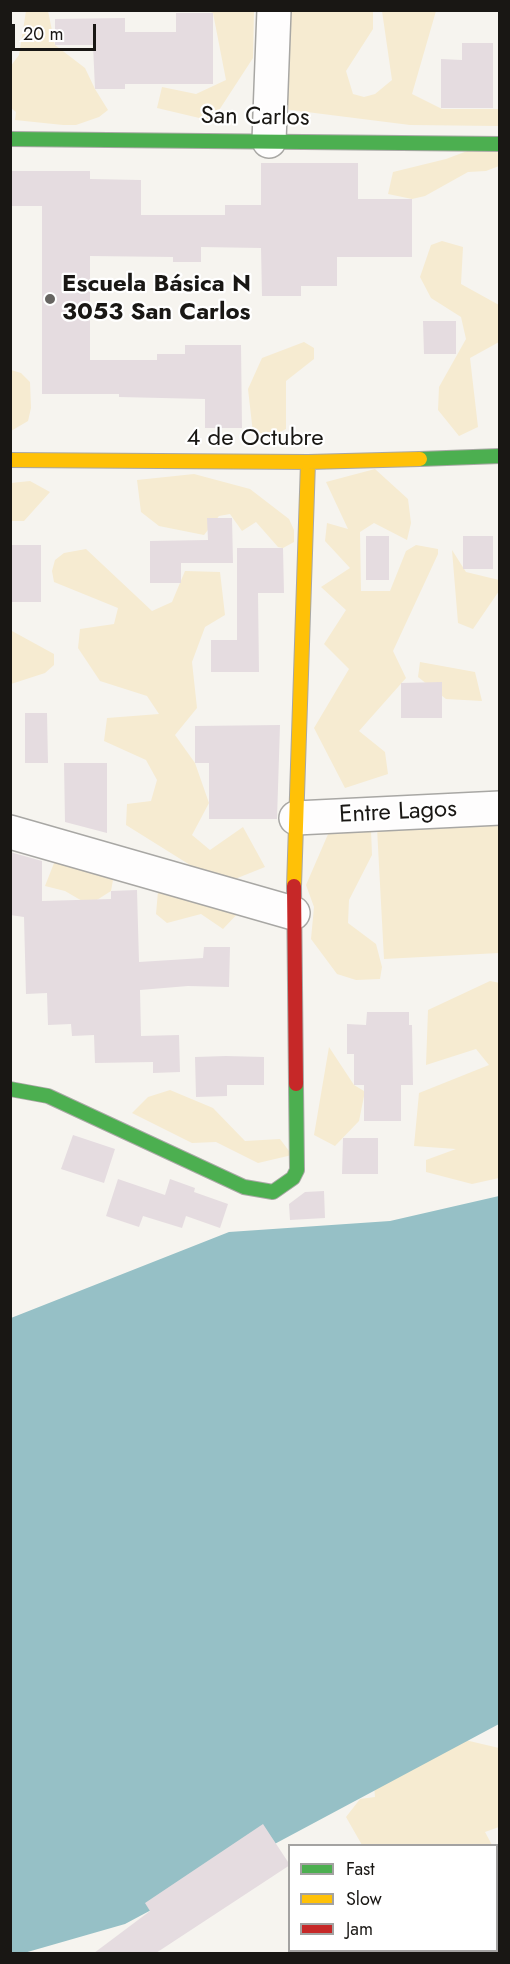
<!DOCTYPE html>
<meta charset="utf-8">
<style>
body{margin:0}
#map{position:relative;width:510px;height:1964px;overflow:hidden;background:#f6f4ef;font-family:Jost,sans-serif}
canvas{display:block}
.frame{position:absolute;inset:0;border:12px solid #191714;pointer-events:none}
.legend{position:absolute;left:288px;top:1844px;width:210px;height:108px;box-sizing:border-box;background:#fff;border:2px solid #a3a2a1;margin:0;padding:8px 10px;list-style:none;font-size:18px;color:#191714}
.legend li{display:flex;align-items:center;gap:12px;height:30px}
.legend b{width:30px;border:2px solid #a3a2a1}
.scale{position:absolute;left:12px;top:24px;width:84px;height:27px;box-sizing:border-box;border:3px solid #191714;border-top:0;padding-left:8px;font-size:18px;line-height:21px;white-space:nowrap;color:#191714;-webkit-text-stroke:4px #fff;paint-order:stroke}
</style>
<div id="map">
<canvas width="510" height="1964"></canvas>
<div class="frame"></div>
<ul class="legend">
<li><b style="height:8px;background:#4caf50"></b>Fast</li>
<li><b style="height:8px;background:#ffc107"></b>Slow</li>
<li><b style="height:8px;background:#c62828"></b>Jam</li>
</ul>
<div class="scale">20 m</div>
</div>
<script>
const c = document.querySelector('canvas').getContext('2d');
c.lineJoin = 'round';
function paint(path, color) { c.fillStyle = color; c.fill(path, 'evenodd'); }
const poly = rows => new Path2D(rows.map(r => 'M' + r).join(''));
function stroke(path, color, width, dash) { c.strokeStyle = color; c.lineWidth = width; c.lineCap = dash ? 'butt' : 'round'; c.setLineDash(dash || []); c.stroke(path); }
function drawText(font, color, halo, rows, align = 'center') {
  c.font = font + ' Jost,sans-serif'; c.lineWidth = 4.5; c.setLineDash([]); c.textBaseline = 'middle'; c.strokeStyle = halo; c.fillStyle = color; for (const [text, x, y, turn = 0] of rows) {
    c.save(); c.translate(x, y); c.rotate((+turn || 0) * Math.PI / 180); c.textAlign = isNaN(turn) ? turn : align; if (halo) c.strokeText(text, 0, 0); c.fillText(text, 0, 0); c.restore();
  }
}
const green = poly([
 [26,11,48,11,55,45,85,68,95,89,108,110,99,117,76,125,63,125,15,120,16,112,11,108,10,67,19,55],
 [207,11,254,11,253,58,212,121,157,108,162,87,196,94,226,80,213,13],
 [284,11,373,11,373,29,346,71,353,94,364,97,375,94,392,80,382,11,436,11,412,94,442,109,499,109,499,126,410,125,283,109],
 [499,139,499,166,486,171,468,172,425,196,412,199,388,194,393,172,446,159],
 [442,241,463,247,461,284,499,305,499,342,470,358,478,427,459,436,438,410,439,387,466,339,461,317,431,298,420,277,431,245],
 [304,342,314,348,314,359,286,381,286,429,276,434,253,433,248,389,262,358],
 [11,370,21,373,30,382,31,408,28,421,11,431],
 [375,469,408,499,411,523,407,540,374,523,360,532,361,591,390,591,406,551,416,545,438,549,438,554,393,651,406,678,359,731,385,752,388,774,345,788,314,728,349,669,324,644,346,610,321,587,350,568,325,541,327,523,348,529,326,482],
 [194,474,250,489,289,519,294,530,294,542,283,548,278,547,256,522,242,531,230,514,219,516,204,535,159,526,141,512,137,480],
 [30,481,50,492,24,521,11,521,11,483],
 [86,549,152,611,172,602,185,571,220,572,225,615,205,627,192,662,197,708,175,735,195,763,209,803,192,835,210,850,243,827,265,867,225,883,214,880,126,825,127,804,151,801,157,780,146,760,104,741,107,718,159,714,147,696,100,681,78,648,80,629,114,624,118,608,54,582,52,571,55,560,64,553],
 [452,550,466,572,499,580,499,591,473,629,458,623],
 [12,631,54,654,54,665,45,673,11,684],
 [420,662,475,672,482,701,446,699,418,677],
 [499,822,499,953,384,959,377,828],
 [332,825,371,830,372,855,349,900,348,923,376,944,382,967,380,979,356,980,337,974,311,939,314,907,306,885],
 [56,858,113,880,111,891,89,905,65,891,45,886],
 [158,891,241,910,223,929,201,914,167,923,156,914],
 [490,981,500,983,499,1178,472,1184,426,1172,426,1160,456,1149,414,1146,419,1093,489,1065,476,1049,426,1065,428,1010],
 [329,1047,354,1085,364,1091,364,1096,359,1121,335,1146,314,1135],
 [170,1090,213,1108,245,1141,280,1139,292,1155,258,1163,216,1142,192,1143,132,1113,148,1097],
 [448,1736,499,1748,499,1827,485,1832,492,1845,362,1845,346,1817,360,1799,375,1797,374,1785]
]);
const water = poly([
 [499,1196,499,1724,125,1924,24,1953,11,1953,11,1318,229,1232,390,1221]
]);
const building = poly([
 [176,13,213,13,213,84,125,84,125,89,95,89,93,45,55,45,55,19,125,18,125,32,176,32],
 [462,43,493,43,493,108,441,108,441,59,462,60],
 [261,163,358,163,358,199,412,199,412,257,337,257,337,286,301,286,301,296,262,296,261,248,201,247,201,262,173,262,173,257,90,256,90,360,157,360,157,354,185,354,185,345,241,345,242,428,205,428,205,399,119,397,119,394,42,394,42,206,10,206,10,171,90,171,90,179,141,180,141,215,225,215,225,205,261,205],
 [423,321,456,321,456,354,424,354],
 [207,518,232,518,233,563,181,563,181,583,150,583,150,541,208,540],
 [366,536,389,536,389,580,366,580],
 [463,536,493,536,493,569,463,569],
 [10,545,41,545,41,602,10,602],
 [237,548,283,548,284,593,258,593,259,672,211,672,211,640,237,640],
 [442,682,442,718,401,718,401,683],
 [25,713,47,713,48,763,25,763],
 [280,725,277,819,209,819,209,763,195,763,195,726],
 [64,763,107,763,107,833,65,822],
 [10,852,42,861,42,901,111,899,111,891,137,890,139,962,203,958,204,947,230,947,229,987,188,986,140,990,141,1036,179,1035,180,1072,153,1073,153,1062,95,1063,94,1035,72,1036,71,1024,48,1025,47,993,26,994,24,917,10,915],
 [367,1012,409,1012,409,1025,412,1025,413,1085,401,1085,401,1121,364,1121,364,1085,354,1085,354,1054,347,1054,347,1024,366,1025],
 [226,1056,264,1057,264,1085,227,1085,227,1096,196,1097,195,1057],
 [73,1135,115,1149,104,1183,61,1169],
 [343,1138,378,1138,378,1174,342,1174],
 [118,1179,165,1195,170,1179,195,1188,194,1192,228,1204,220,1228,186,1216,182,1228,143,1216,139,1227,106,1216],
 [324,1191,325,1218,290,1220,289,1204,305,1192],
 [263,1824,290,1865,156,1953,94,1953,150,1911,145,1903]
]);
const street = poly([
 [269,141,274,10],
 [296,818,500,808],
 [10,832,293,913],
 [490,1954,494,1950]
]);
const fast = poly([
 [10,139,500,144],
 [420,459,500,456],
 [10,1089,48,1096,244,1187,273,1192,293,1178,297,1170,296,1084]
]);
const slow = poly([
 [10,460,308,462,420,459],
 [294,886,308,462]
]);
const jam = poly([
 [294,886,296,1084]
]);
const markers = [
 [50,299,6,"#666461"]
];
const streetNames = [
 ["San Carlos",255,118,1],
 ["4 de Octubre",255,439],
 ["Entre Lagos",398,813,-3]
];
const poiNames = [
 ["Escuela Básica N",62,285],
 ["3053 San Carlos",62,313]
];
paint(green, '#f6ebd1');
paint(water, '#96c0c6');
paint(building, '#e5dce0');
stroke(street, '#a8a7a4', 36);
stroke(fast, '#a8a7a4', 16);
stroke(slow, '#a8a7a4', 16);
stroke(jam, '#a8a7a4', 16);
stroke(street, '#fefdfd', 33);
stroke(fast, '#4caf50', 14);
stroke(slow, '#ffc107', 14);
stroke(jam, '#c62828', 14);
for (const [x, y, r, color] of markers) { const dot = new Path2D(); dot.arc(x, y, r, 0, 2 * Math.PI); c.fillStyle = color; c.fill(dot); stroke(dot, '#fff', 2); }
drawText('24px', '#191714', '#fff', streetNames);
drawText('bold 24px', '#191714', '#fff', poiNames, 'left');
</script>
